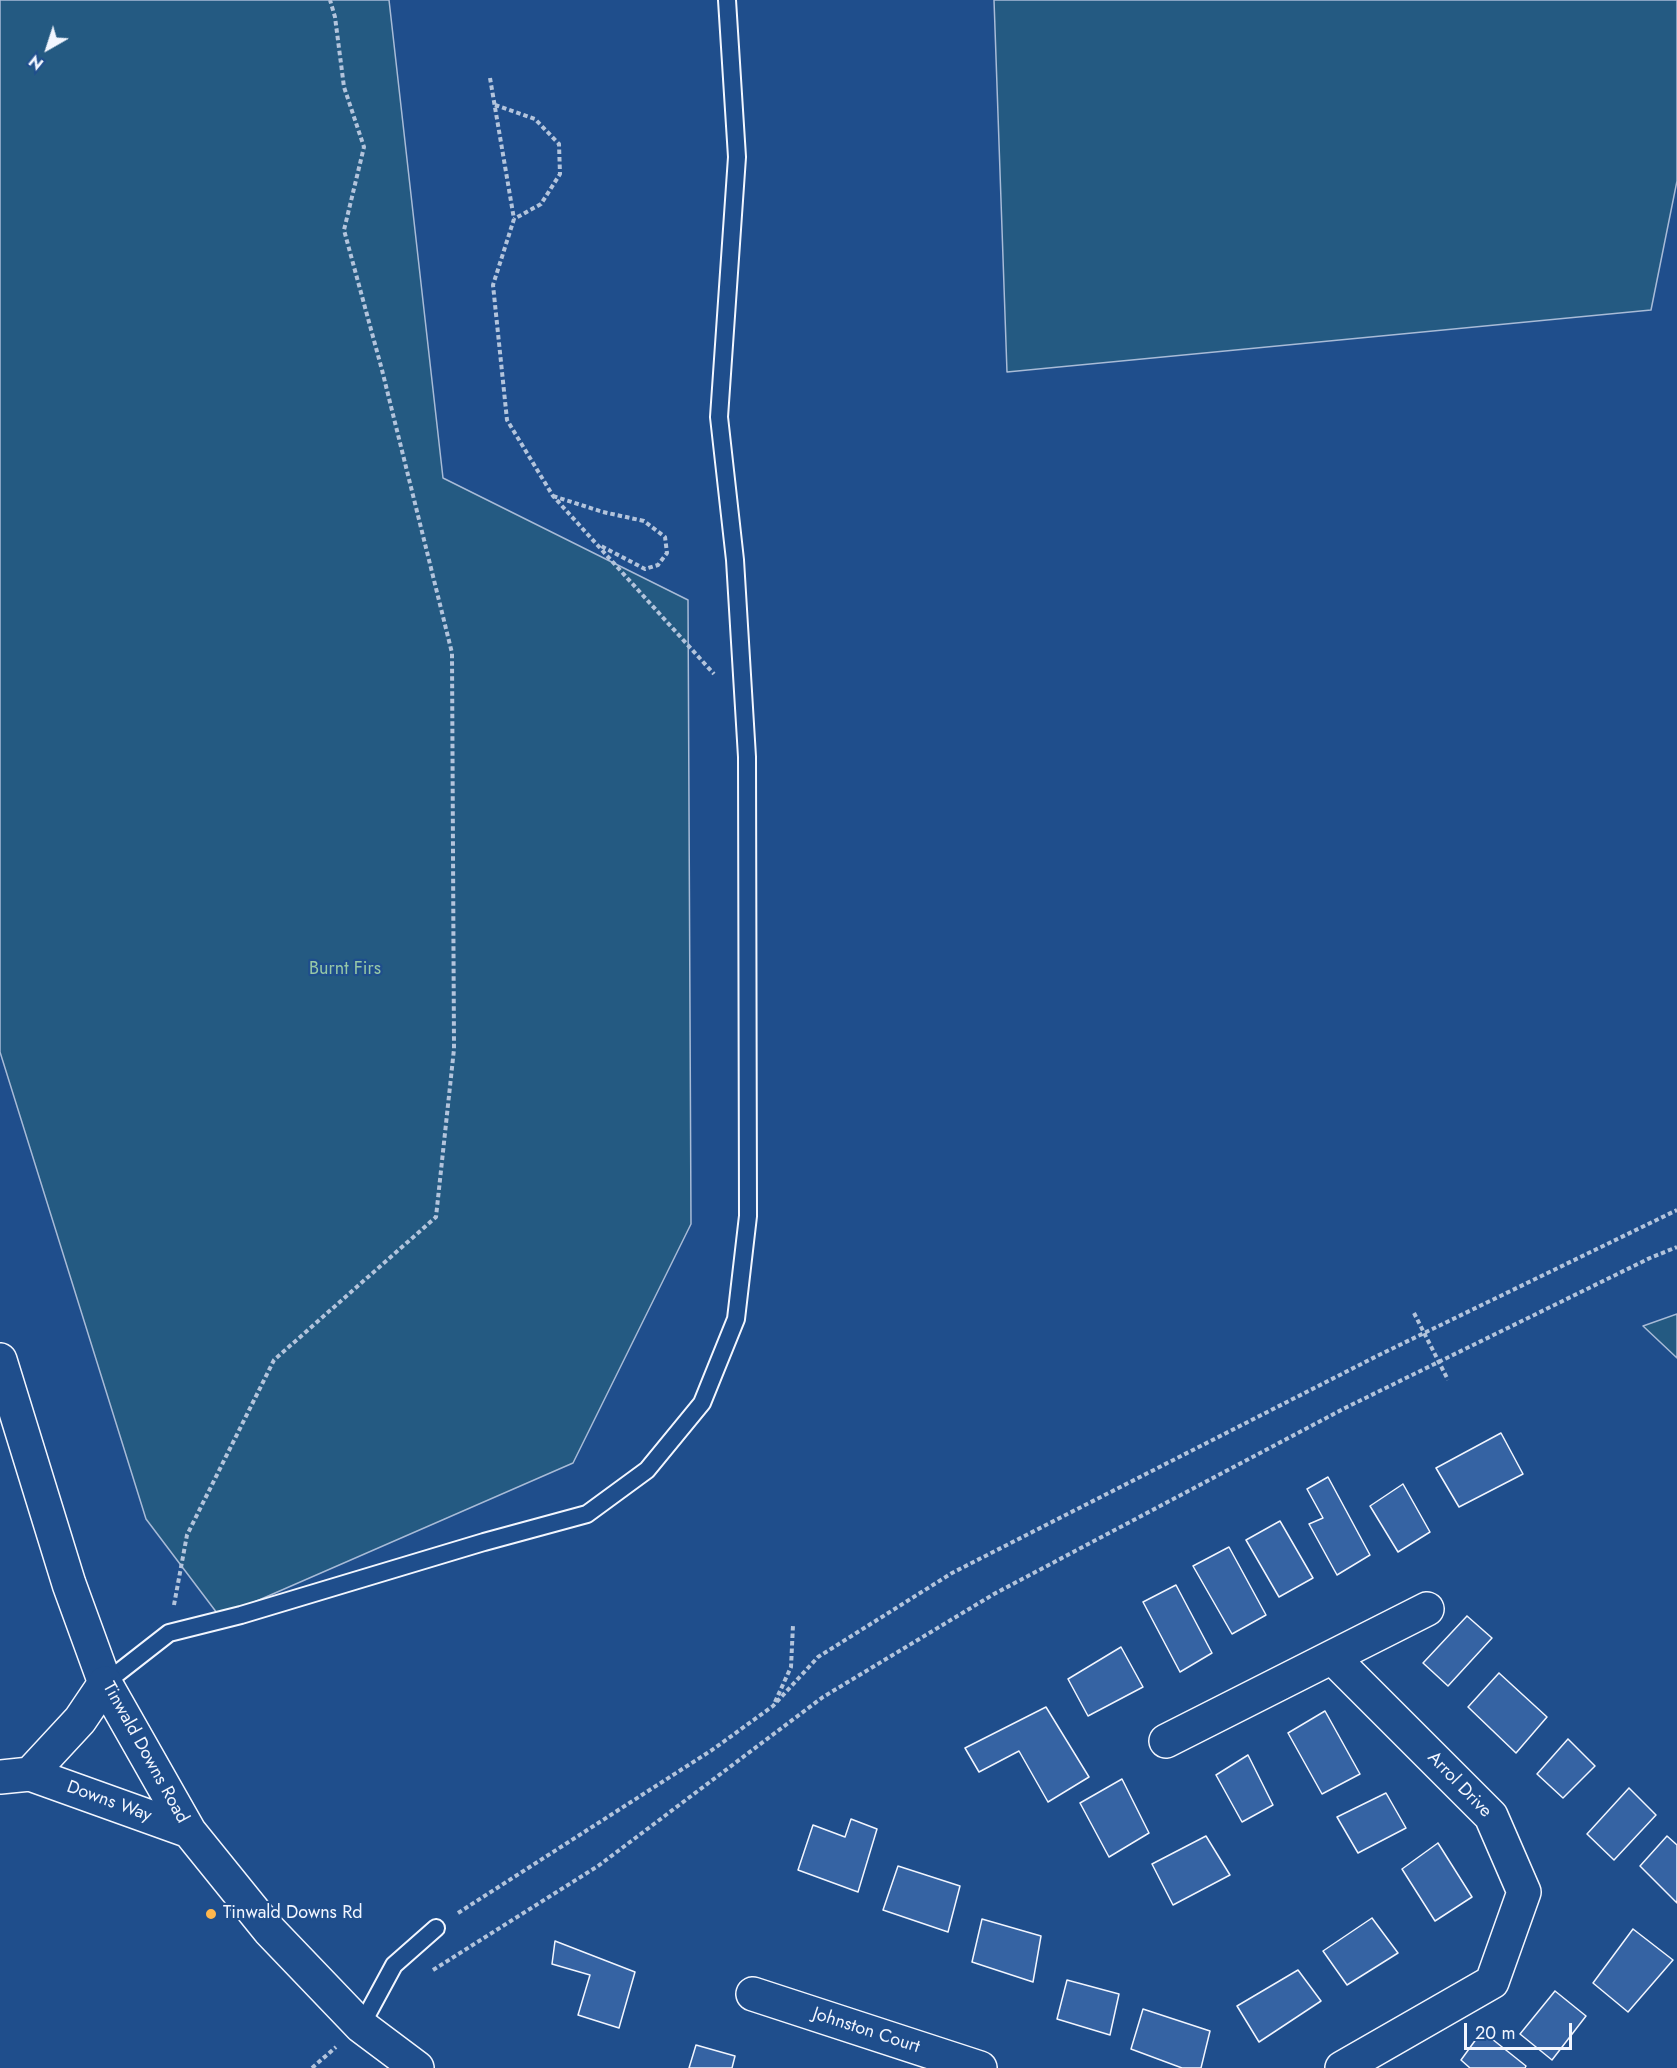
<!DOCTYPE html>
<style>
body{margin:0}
#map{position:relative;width:1677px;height:2068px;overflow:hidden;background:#1f4e8c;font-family:Jost,sans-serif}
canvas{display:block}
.north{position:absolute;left:18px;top:18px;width:60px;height:60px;-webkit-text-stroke:4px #1f4e8c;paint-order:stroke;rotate:219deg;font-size:16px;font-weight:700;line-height:24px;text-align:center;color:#f2f6ff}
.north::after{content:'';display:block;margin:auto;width:21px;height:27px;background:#f2f6ff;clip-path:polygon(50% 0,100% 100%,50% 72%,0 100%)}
.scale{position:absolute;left:1464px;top:2023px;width:108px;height:27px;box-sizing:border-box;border:3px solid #f2f6ff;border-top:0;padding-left:8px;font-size:18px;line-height:21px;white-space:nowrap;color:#f2f6ff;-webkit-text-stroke:4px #1f4e8c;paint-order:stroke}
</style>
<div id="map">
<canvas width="1677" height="2068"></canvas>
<div class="north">N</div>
<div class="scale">20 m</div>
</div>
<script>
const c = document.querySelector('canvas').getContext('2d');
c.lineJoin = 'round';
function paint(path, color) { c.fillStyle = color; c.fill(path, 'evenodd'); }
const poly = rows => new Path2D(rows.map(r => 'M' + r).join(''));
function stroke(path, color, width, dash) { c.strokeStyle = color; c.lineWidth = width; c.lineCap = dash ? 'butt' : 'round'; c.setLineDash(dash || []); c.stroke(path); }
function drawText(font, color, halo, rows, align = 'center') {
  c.font = font + ' Jost,sans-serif'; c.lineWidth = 4.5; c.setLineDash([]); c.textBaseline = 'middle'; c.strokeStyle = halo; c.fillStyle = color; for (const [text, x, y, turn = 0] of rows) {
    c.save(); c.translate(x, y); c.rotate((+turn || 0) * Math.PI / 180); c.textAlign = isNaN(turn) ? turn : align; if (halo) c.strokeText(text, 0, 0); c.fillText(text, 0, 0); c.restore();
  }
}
const green = poly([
 [0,0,389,0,443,478,688,600,691,1224,573,1463,220,1617,146,1519,0,1052,0,0],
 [994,0,1677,0,1677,181,1651,310,1007,372,994,0],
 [1677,1314,1677,1358,1643,1326,1677,1314]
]);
const building = poly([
 [1501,1433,1523,1474,1459,1507,1436,1468,1501,1433],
 [1328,1477,1370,1555,1337,1575,1309,1524,1323,1518,1307,1489,1328,1477],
 [1403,1484,1430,1532,1398,1552,1370,1506,1403,1484],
 [1280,1521,1313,1578,1279,1597,1246,1540,1280,1521],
 [1229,1547,1266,1615,1232,1634,1193,1566,1229,1547],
 [1176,1585,1212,1653,1180,1672,1143,1602,1176,1585],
 [1467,1616,1492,1638,1448,1686,1423,1663,1467,1616],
 [1121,1647,1143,1687,1088,1716,1068,1679,1121,1647],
 [1499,1673,1547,1717,1516,1753,1468,1707,1499,1673],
 [1046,1707,1089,1777,1048,1802,1019,1751,979,1772,965,1748,1046,1707],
 [1325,1711,1360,1774,1322,1794,1288,1733,1325,1711],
 [1568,1739,1595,1766,1563,1798,1537,1774,1568,1739],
 [1248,1755,1273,1805,1242,1822,1216,1775,1248,1755],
 [1122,1779,1149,1833,1109,1857,1080,1803,1122,1779],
 [1629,1788,1656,1815,1614,1860,1587,1834,1629,1788],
 [1386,1793,1406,1828,1358,1853,1337,1817,1386,1793],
 [851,1819,877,1829,858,1892,798,1870,813,1825,845,1837,851,1819],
 [1206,1836,1230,1875,1173,1905,1152,1864,1206,1836],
 [1667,1836,1677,1845,1677,1903,1640,1866,1667,1836],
 [1438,1843,1472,1897,1435,1921,1402,1869,1438,1843],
 [898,1866,960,1886,948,1932,883,1910,898,1866],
 [1372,1918,1398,1953,1347,1985,1323,1951,1372,1918],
 [982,1919,1041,1936,1033,1982,972,1962,982,1919],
 [1633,1929,1673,1960,1628,2012,1593,1983,1633,1929],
 [555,1941,635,1972,619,2028,578,2015,590,1975,552,1964,555,1941],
 [1298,1970,1321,2001,1259,2042,1237,2006,1298,1970],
 [1067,1980,1119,1994,1110,2035,1057,2019,1067,1980],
 [1555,1991,1586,2016,1552,2060,1520,2034,1555,1991],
 [1143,2009,1210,2031,1201,2068,1182,2068,1131,2049,1143,2009],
 [1482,2031,1526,2066,1525,2068,1470,2068,1461,2060,1482,2031],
 [696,2045,735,2056,732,2068,689,2068,696,2045]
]);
const path = poly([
 [490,78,514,219,493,285,507,420,553,496,714,674],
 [495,105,535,119,559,144,560,174,541,204,514,219],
 [553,496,603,512,644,521,665,537,667,553,658,565,645,569,601,546],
 [174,1605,187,1535,274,1360,436,1217,454,1049,452,653,382,370,344,230,364,147,344,87,335,17,330,0],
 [775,1702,791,1667,793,1625],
 [458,1913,712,1750,773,1706,818,1657,952,1573,1377,1356,1677,1210],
 [433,1970,598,1866,823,1697,994,1594,1345,1408,1650,1258,1677,1247],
 [312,2068,336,2047]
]);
const lane = poly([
 [105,1683,169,1633,241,1615,484,1542,587,1514,647,1470,702,1403,736,1319,748,1216,747,757,735,560,719,417,737,157,727,0],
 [361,2026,394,1965,436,1928]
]);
const street = poly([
 [0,1360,69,1584,105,1683],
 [1333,1658,1491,1816,1524,1892,1492,1982,1342,2068],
 [1166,1741,1427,1609],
 [753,1994,980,2068]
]);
const secondary = poly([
 [30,1774,80,1720,105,1683,189,1831,269,1930,361,2026,417,2068],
 [0,1777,30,1774,189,1831]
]);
const pathBridge = poly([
 [1414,1313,1448,1380]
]);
const markers = [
 [211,1914,6,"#ffb74d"]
];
const parkNames = [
 ["Burnt Firs",345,970]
];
const streetNames = [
 ["Tinwald Downs Road",145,1753,61],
 ["Arrol Drive",1459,1785,46],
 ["Downs Way",109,1802,20],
 ["Johnston Court",866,2031,18]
];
const poiNames = [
 ["Tinwald Downs Rd",223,1914]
];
paint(green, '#245a82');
stroke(green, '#a8bbd7', 1.5);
paint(building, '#3563a3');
stroke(building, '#f2f6ff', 1.5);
stroke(lane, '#f2f6ff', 20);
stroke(street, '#f2f6ff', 36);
stroke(secondary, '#f2f6ff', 36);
stroke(path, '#b3c4dc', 4, [4.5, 3]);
stroke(lane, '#1f4e8c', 16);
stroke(street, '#1f4e8c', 33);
stroke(secondary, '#1f4e8c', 33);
stroke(pathBridge, '#b3c4dc', 4, [4.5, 3]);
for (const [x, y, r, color] of markers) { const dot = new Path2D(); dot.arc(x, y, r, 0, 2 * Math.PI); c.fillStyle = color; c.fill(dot); stroke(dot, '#1f4e8c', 2); }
drawText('18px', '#97c8a6', '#1f4e8c', parkNames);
drawText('18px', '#f2f6ff', '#1f4e8c', streetNames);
drawText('18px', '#f2f6ff', '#1f4e8c', poiNames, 'left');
</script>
